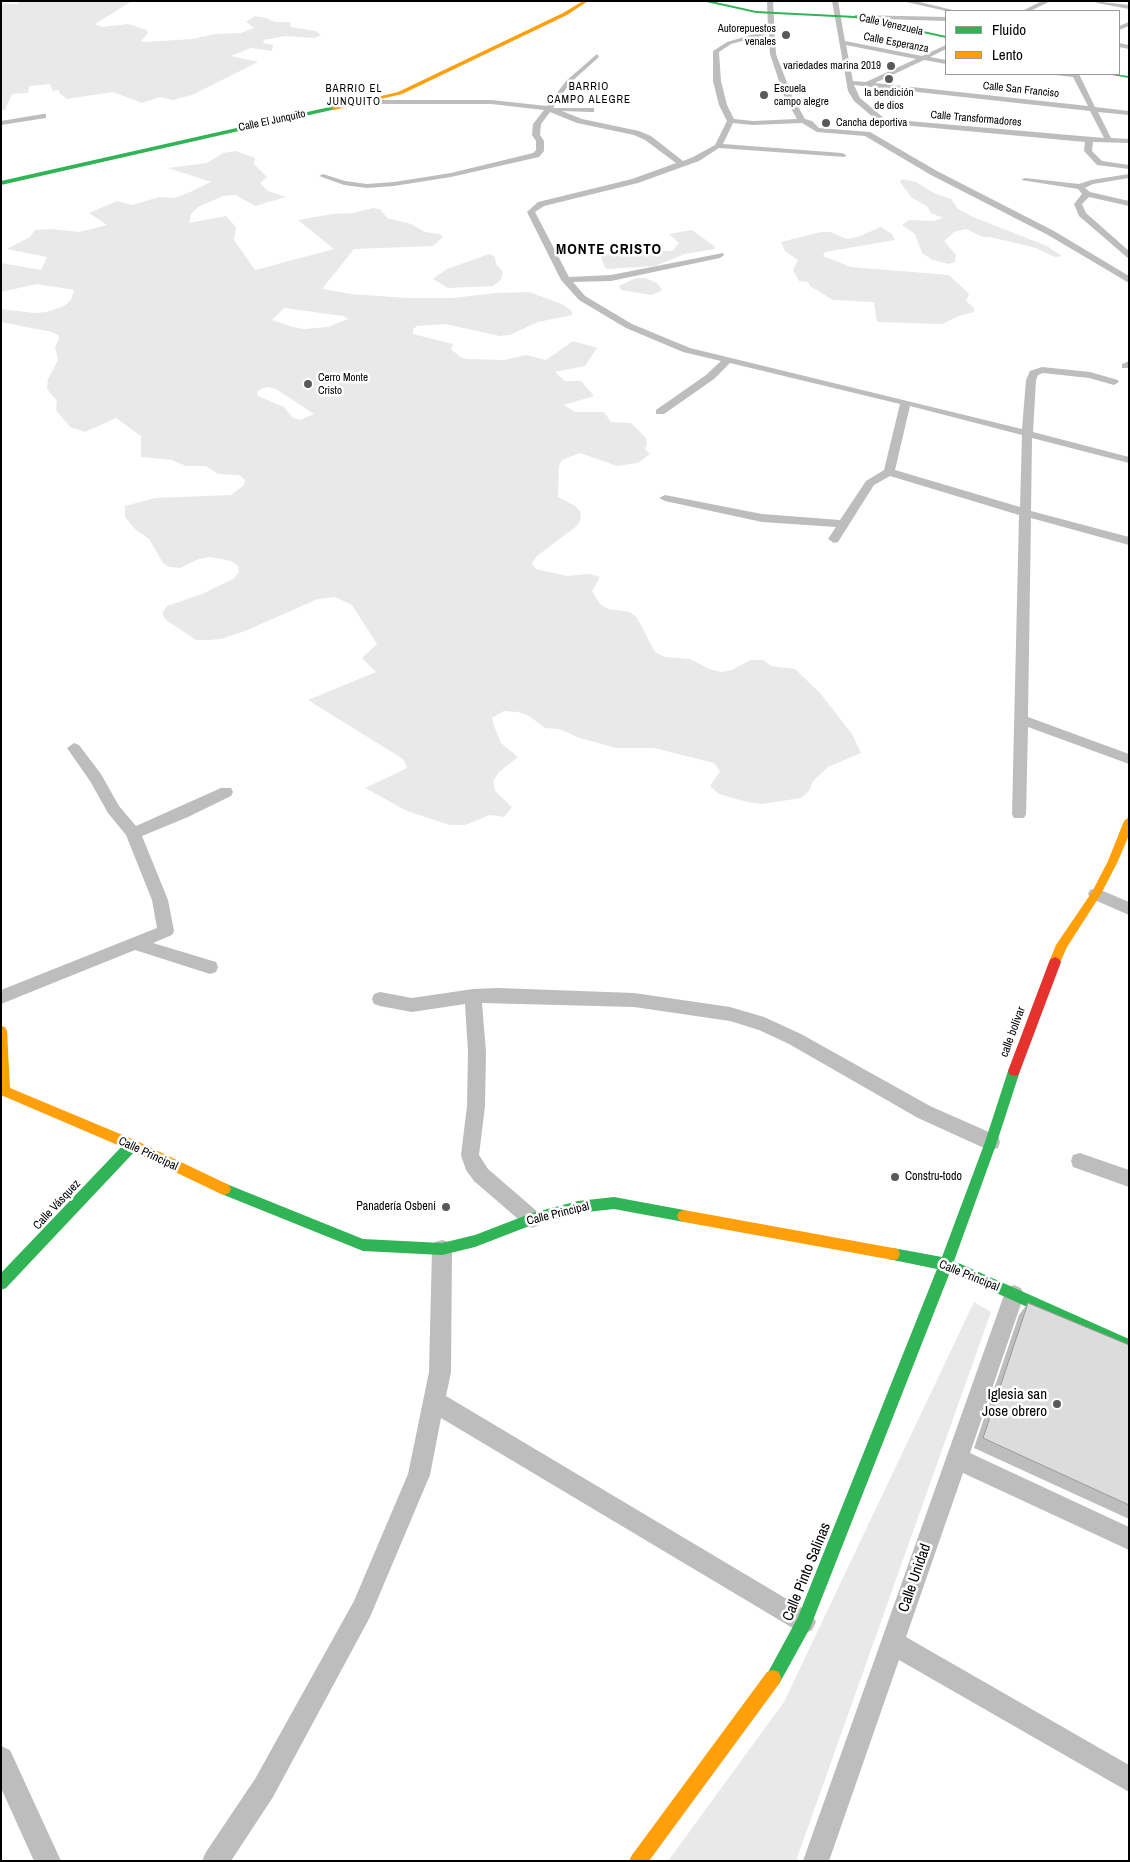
<!DOCTYPE html>
<meta charset="utf-8">
<style>
body{margin:0}
#map{position:relative;width:1130px;height:1862px;overflow:hidden;background:#fff;font-family:"Archivo Narrow",sans-serif}
canvas{display:block}
.frame{position:absolute;inset:0;border:2px solid #000;pointer-events:none}
.legend{position:absolute;left:945px;top:10px;width:175px;height:65px;box-sizing:border-box;background:#fff;border:1px solid #999;margin:0;padding:6px 9px;list-style:none;font-size:15px;color:#000}
.legend li{display:flex;align-items:center;gap:10px;height:25px}
.legend b{width:25px;border:1px solid #999}
</style>
<div id="map">
<canvas width="1130" height="1862"></canvas>
<div class="frame"></div>
<ul class="legend">
<li><b style="height:6px;background:#30b455"></b>Fluido</li>
<li><b style="height:6px;background:#ff9f0a"></b>Lento</li>
</ul>
</div>
<script>
const c = document.querySelector('canvas').getContext('2d');
c.lineJoin = 'round';
function paint(path, color) { c.fillStyle = color; c.fill(path, 'evenodd'); }
const poly = rows => new Path2D(rows.map(r => 'M' + r).join(''));
function stroke(path, color, width, dash) { c.strokeStyle = color; c.lineWidth = width; c.lineCap = dash ? 'butt' : 'round'; c.setLineDash(dash || []); c.stroke(path); }
function drawText(font, color, halo, rows, align = 'center') {
  c.font = font + ' "Archivo Narrow",sans-serif'; c.lineWidth = 5; c.setLineDash([]); c.textBaseline = 'middle'; c.strokeStyle = halo; c.fillStyle = color; for (const [text, x, y, turn = 0] of rows) {
    c.save(); c.translate(x, y); c.rotate((+turn || 0) * Math.PI / 180); c.textAlign = isNaN(turn) ? turn : align; if (halo) c.strokeText(text, 0, 0); c.fillText(text, 0, 0); c.restore();
  }
}
const green = poly([
 [21,1,132,1,95,24,102,27,128,24,147,30,148,33,141,41,144,42,193,39,214,34,241,33,254,28,246,22,255,16,266,18,275,22,288,22,291,23,290,27,316,31,321,35,315,38,285,36,264,40,263,43,273,45,272,51,251,48,231,56,258,62,192,95,173,100,160,97,142,103,113,92,67,99,59,93,59,90,53,91,50,84,29,86,28,93,12,94,5,110,1,110,1,3,17,4],
 [236,151,255,158,254,164,267,177,260,183,268,191,286,197,255,206,236,195,223,196,198,207,191,214,189,223,226,216,236,227,234,240,255,270,334,249,298,220,332,214,353,213,373,208,380,209,387,218,411,224,425,232,440,234,443,237,433,246,354,249,322,289,351,294,406,298,452,298,496,293,529,292,562,304,572,311,572,315,538,322,510,335,500,336,445,324,417,326,413,329,413,334,453,344,451,349,460,357,467,359,504,360,526,355,546,360,573,341,597,348,585,366,555,372,565,381,581,381,594,396,564,405,575,412,604,412,611,422,631,423,646,438,647,444,645,449,650,454,638,463,617,466,580,453,562,460,559,466,558,497,575,506,580,511,581,518,578,525,537,556,532,563,536,569,567,576,590,574,600,577,592,591,600,604,608,609,630,612,637,618,655,652,665,657,690,659,709,669,721,672,732,670,750,660,763,660,771,666,795,669,820,693,852,734,861,753,828,767,813,781,809,791,801,798,762,804,747,802,719,794,710,786,720,771,714,763,654,748,616,748,580,738,559,729,545,728,529,716,518,712,504,711,492,718,494,726,501,743,518,757,499,772,493,781,495,791,512,807,504,817,490,815,465,825,450,825,407,811,365,788,407,768,403,759,308,700,376,672,362,658,377,644,352,605,335,597,318,599,245,631,221,639,209,640,196,640,166,620,162,614,167,606,202,594,233,579,239,572,238,566,231,561,210,557,199,559,180,568,169,567,163,563,149,539,135,529,125,517,125,506,155,498,231,495,244,485,245,480,239,475,218,474,206,466,186,466,172,460,141,457,141,436,116,418,85,432,70,427,56,410,57,401,47,389,48,379,58,360,55,347,59,339,58,335,52,332,1,322,1,309,34,313,47,312,64,306,71,300,74,290,37,284,1,292,1,263,41,270,47,257,7,249,30,237,35,230,51,229,79,232,107,225,89,213,117,201,132,205,159,197,174,198,188,193,211,182,168,168,207,163,223,153],
 [284,308,343,316,348,319,328,327,304,329,293,327,272,320],
 [267,387,276,389,314,414,300,420,293,418,284,407,258,396,257,392,261,389],
 [902,179,916,182,934,193,951,199,958,209,973,217,1047,246,1062,256,1055,257,1036,248,990,237,983,237,966,229,954,232,944,241,956,255,955,262,949,264,933,260,922,253,915,234,902,225,909,220,933,221,943,218,931,213,927,206,912,198,900,182],
 [881,227,892,234,895,240,825,252,823,256,851,267,949,275,969,294,966,301,974,308,974,312,959,316,942,324,877,322,874,302,833,300,810,286,808,282,799,281,793,270,798,260,785,251,781,242,821,232,830,232,847,239,860,236],
 [692,230,714,246,715,249,685,254,655,266,607,269,604,266,601,256,622,251,627,248,625,242,640,242,664,251,672,251,679,243,669,234],
 [489,254,495,257,496,264,503,272,501,280,493,286,448,288,433,279,447,269],
 [636,278,645,278,657,283,662,290,652,295,621,290,619,286],
 [974,1302,991,1312,796,1861,668,1861,784,1702]
]);
const street = poly([
 [767,1,773,1,776,54,792,96,805,119,812,121,819,128,870,132,937,171,1054,231,1129,276,1129,283,1048,235,931,175,865,136,817,132,802,123,753,125,733,123,723,144,842,153,846,155,845,157,719,148,699,161,638,183,544,206,535,212,569,277,611,275,723,253,724,255,720,258,611,281,573,282,585,296,632,324,690,348,1022,429,1026,380,1030,371,1042,367,1090,372,1118,380,1119,382,1114,385,1089,378,1043,373,1038,375,1036,380,1033,432,1129,457,1129,463,1032,438,1031,511,1129,537,1129,545,1031,518,1028,717,1129,754,1129,764,1028,727,1026,814,1024,818,1014,818,1012,814,1019,515,890,476,874,485,838,542,834,543,828,539,836,527,762,522,665,501,659,498,665,495,762,514,840,520,866,481,884,470,900,404,730,363,714,379,664,414,656,414,656,410,706,375,721,361,683,352,626,328,579,300,561,280,527,212,538,202,632,179,676,163,645,140,634,135,577,123,550,112,541,124,540,135,544,141,544,151,539,157,451,177,394,186,367,188,344,185,319,176,323,174,345,181,367,184,394,182,451,173,533,153,536,150,536,141,532,135,533,124,544,110,491,104,362,104,358,102,362,100,491,100,547,106,566,81,597,54,599,57,570,83,553,108,594,108,594,112,591,112,562,111,582,119,639,131,651,136,683,161,693,157,715,145,727,121,719,105,713,81,713,51,727,42,768,30,767,1],
 [769,34,770,54,784,96,797,119,753,121,734,119,727,105,721,81,719,52,731,44,769,34],
 [910,406,1022,435,1020,507,895,470,910,406],
 [832,1,838,1,845,41,922,56,946,45,946,49,930,57,946,60,946,64,924,60,875,83,1088,106,1073,77,1046,74,1079,74,1095,107,1129,111,1129,115,1098,112,1111,138,1129,139,1129,143,1093,142,1092,151,1102,161,1129,165,1129,169,1097,165,1084,151,1085,142,880,123,854,101,848,91,832,1],
 [846,45,916,59,866,82,853,81,846,45],
 [854,85,1090,111,1104,138,885,119,860,98,854,85],
 [902,1,915,1,957,11,946,11,902,1],
 [1042,1,1051,1,1030,11,1022,11,1042,1],
 [1094,1,1129,5,1129,9,1097,3,1094,1],
 [855,15,946,17,946,21,853,18,855,15],
 [1129,22,1129,26,1119,30,1119,26,1129,22],
 [1119,43,1129,45,1129,49,1119,47,1119,43],
 [43,114,46,114,46,118,1,125,1,121,43,114],
 [1129,174,1129,178,1093,184,1085,188,1090,192,1129,201,1129,206,1089,197,1082,204,1086,213,1129,251,1129,259,1079,216,1074,204,1082,194,1078,189,1021,180,1025,178,1079,184,1091,180,1129,174],
 [1129,361,1129,368,1122,368,1122,364,1129,361],
 [74,743,79,745,101,774,119,806,136,826,221,788,231,788,233,792,231,796,188,817,142,836,168,900,174,931,172,935,153,943,216,962,218,967,216,972,210,974,135,950,1,1004,1,990,157,928,152,900,126,835,108,813,90,781,67,748,74,743],
 [1096,888,1129,902,1129,915,1090,898,1088,894,1090,890,1096,888],
 [498,988,634,993,730,1007,764,1017,801,1034,930,1106,998,1136,1000,1142,998,1148,991,1150,984,1148,918,1118,789,1044,759,1030,730,1021,634,1007,482,1003,486,1052,485,1106,479,1155,488,1169,539,1213,542,1219,539,1225,532,1228,525,1225,474,1181,466,1170,461,1155,467,1106,468,1052,465,1004,412,1012,380,1006,374,1004,372,999,374,994,380,992,412,998,473,989,498,988],
 [1080,1153,1129,1170,1129,1187,1073,1167,1071,1161,1073,1155,1080,1153],
 [442,1240,449,1242,452,1249,451,1372,446,1396,812,1614,816,1622,812,1630,804,1634,796,1630,441,1418,430,1475,370,1617,273,1797,231,1861,202,1861,206,1852,255,1779,354,1601,408,1474,429,1372,432,1249,435,1242,442,1240],
 [1014,1285,1021,1288,1024,1295,970,1453,1129,1527,1129,1550,963,1473,906,1637,1129,1765,1129,1792,899,1660,829,1861,803,1861,1004,1295,1007,1288,1014,1285],
 [1,1746,10,1750,61,1861,34,1861,1,1788,1,1746]
]);
const fast = poly([
 [702,1,711,1,756,11,855,16,946,36,946,38,855,18,756,13,702,1],
 [1112,74,1129,76,1129,78,1112,75,1112,74],
 [334,106,336,109,1,185,1,181,334,106],
 [1014,1066,1018,1067,1020,1071,997,1142,954,1261,1129,1339,1129,1353,950,1272,810,1628,779,1684,773,1686,767,1684,765,1678,798,1617,937,1269,893,1260,888,1259,886,1254,888,1249,893,1248,942,1257,985,1142,1008,1071,1010,1067,1014,1066],
 [132,1139,137,1141,138,1145,137,1149,6,1288,1,1290,1,1273,127,1141,132,1139],
 [224,1183,363,1239,442,1243,475,1235,532,1213,578,1201,614,1197,684,1210,689,1212,691,1216,689,1220,684,1222,614,1209,578,1213,532,1225,475,1247,442,1255,363,1251,219,1193,217,1189,219,1185,224,1183]
]);
const slow = poly([
 [583,1,588,1,567,15,402,94,334,110,331,108,398,92,563,13,583,1],
 [1129,817,1129,835,1118,861,1101,894,1067,947,1059,965,1051,965,1049,962,1056,945,1092,892,1108,861,1124,821,1129,817],
 [1,1026,5,1027,7,1031,10,1088,137,1141,229,1185,231,1189,229,1193,224,1195,219,1193,127,1149,1,1095,1,1026],
 [684,1210,893,1248,898,1249,900,1254,898,1259,893,1260,684,1222,679,1220,677,1216,679,1212,684,1210],
 [773,1670,779,1672,781,1678,779,1684,649,1861,629,1861,632,1855,767,1672,773,1670]
]);
const jam = poly([
 [1055,957,1059,959,1061,962,1020,1071,1018,1075,1014,1076,1010,1075,1008,1071,1049,962,1051,959,1055,957]
]);
const wall = poly([
 [1028,1303,1129,1345,1129,1519,974,1448,1019,1315]
]);
const building = poly([
 [1028,1303,1129,1345,1129,1505,983,1438,1028,1303]
]);
const markers = [
 [786,35,5,"#595959"],
 [891,66,5,"#595959"],
 [889,79,5,"#595959"],
 [764,95,5,"#595959"],
 [826,123,5,"#595959"],
 [308,384,5,"#595959"],
 [895,1177,5,"#595959"],
 [446,1207,5,"#595959"],
 [1057,1404,5,"#595959"]
];
const farStreetnames = [
 ["Calle Venezuela",891,25,13],
 ["Calle Esperanza",896,43,11],
 ["Calle San Franciso",1021,90,6],
 ["Calle Transformadores",976,119,5],
 ["Calle El Junquito",272,121,-12]
];
const farPoinames = [
 ["Autorepuestos",776,29,"right"],
 ["venales",776,42,"right"],
 ["variedades marina 2019",881,66,"right"],
 ["Escuela",774,89],
 ["campo alegre",774,102],
 ["la bendición",889,93,"center"],
 ["de dios",889,106,"center"],
 ["Cancha deportiva",836,123],
 ["Cerro Monte",318,378],
 ["Cristo",318,391]
];
const farNeighbourhoodnames = [
 ["BARRIO",589,87],
 ["CAMPO ALEGRE",589,100],
 ["BARRIO EL",354,89],
 ["JUNQUITO",354,102]
];
const streetNames = [
 ["calle bolívar",1013,1032,-70],
 ["Calle Principal",148,1154,25],
 ["Calle Vásquez",57,1205,-47],
 ["Calle Principal",558,1214,-14],
 ["Calle Principal",969,1276,22]
];
const poiNames = [
 ["Constru-todo",905,1177],
 ["Panadería Osbeni",436,1207,"right"]
];
const farDistrictnames = [
 ["MONTE CRISTO",609,250]
];
const nearPoinames = [
 ["Iglesia san",1047,1395],
 ["Jose obrero",1047,1412]
];
const nearStreetnames = [
 ["Calle Pinto Salinas",807,1572,-68],
 ["Calle Unidad",915,1578,-71]
];
paint(green, '#e9e9e9');
paint(street, '#bdbdbd');
paint(fast, '#30b455');
paint(slow, '#ff9f0a');
paint(jam, '#e5322d');
paint(wall, '#bdbdbd');
paint(building, '#dcdcdc');
stroke(building, '#9a9a9a', 1);
for (const [x, y, r, color] of markers) { const dot = new Path2D(); dot.arc(x, y, r, 0, 2 * Math.PI); c.fillStyle = color; c.fill(dot); stroke(dot, '#fff', 2); }
drawText('11px', '#000', '#fff', farStreetnames);
drawText('11px', '#000', '#fff', farPoinames, 'left');
c.letterSpacing = '1px';
drawText('11px', '#000', '#fff', farNeighbourhoodnames);
c.letterSpacing = '0px';
drawText('12px', '#000', '#fff', streetNames);
drawText('12px', '#000', '#fff', poiNames, 'left');
c.letterSpacing = '1px';
drawText('bold 15px', '#000', '#fff', farDistrictnames);
c.letterSpacing = '0px';
drawText('15px', '#000', '#fff', nearPoinames, 'right');
drawText('15px', '#000', '#fff', nearStreetnames);
</script>
